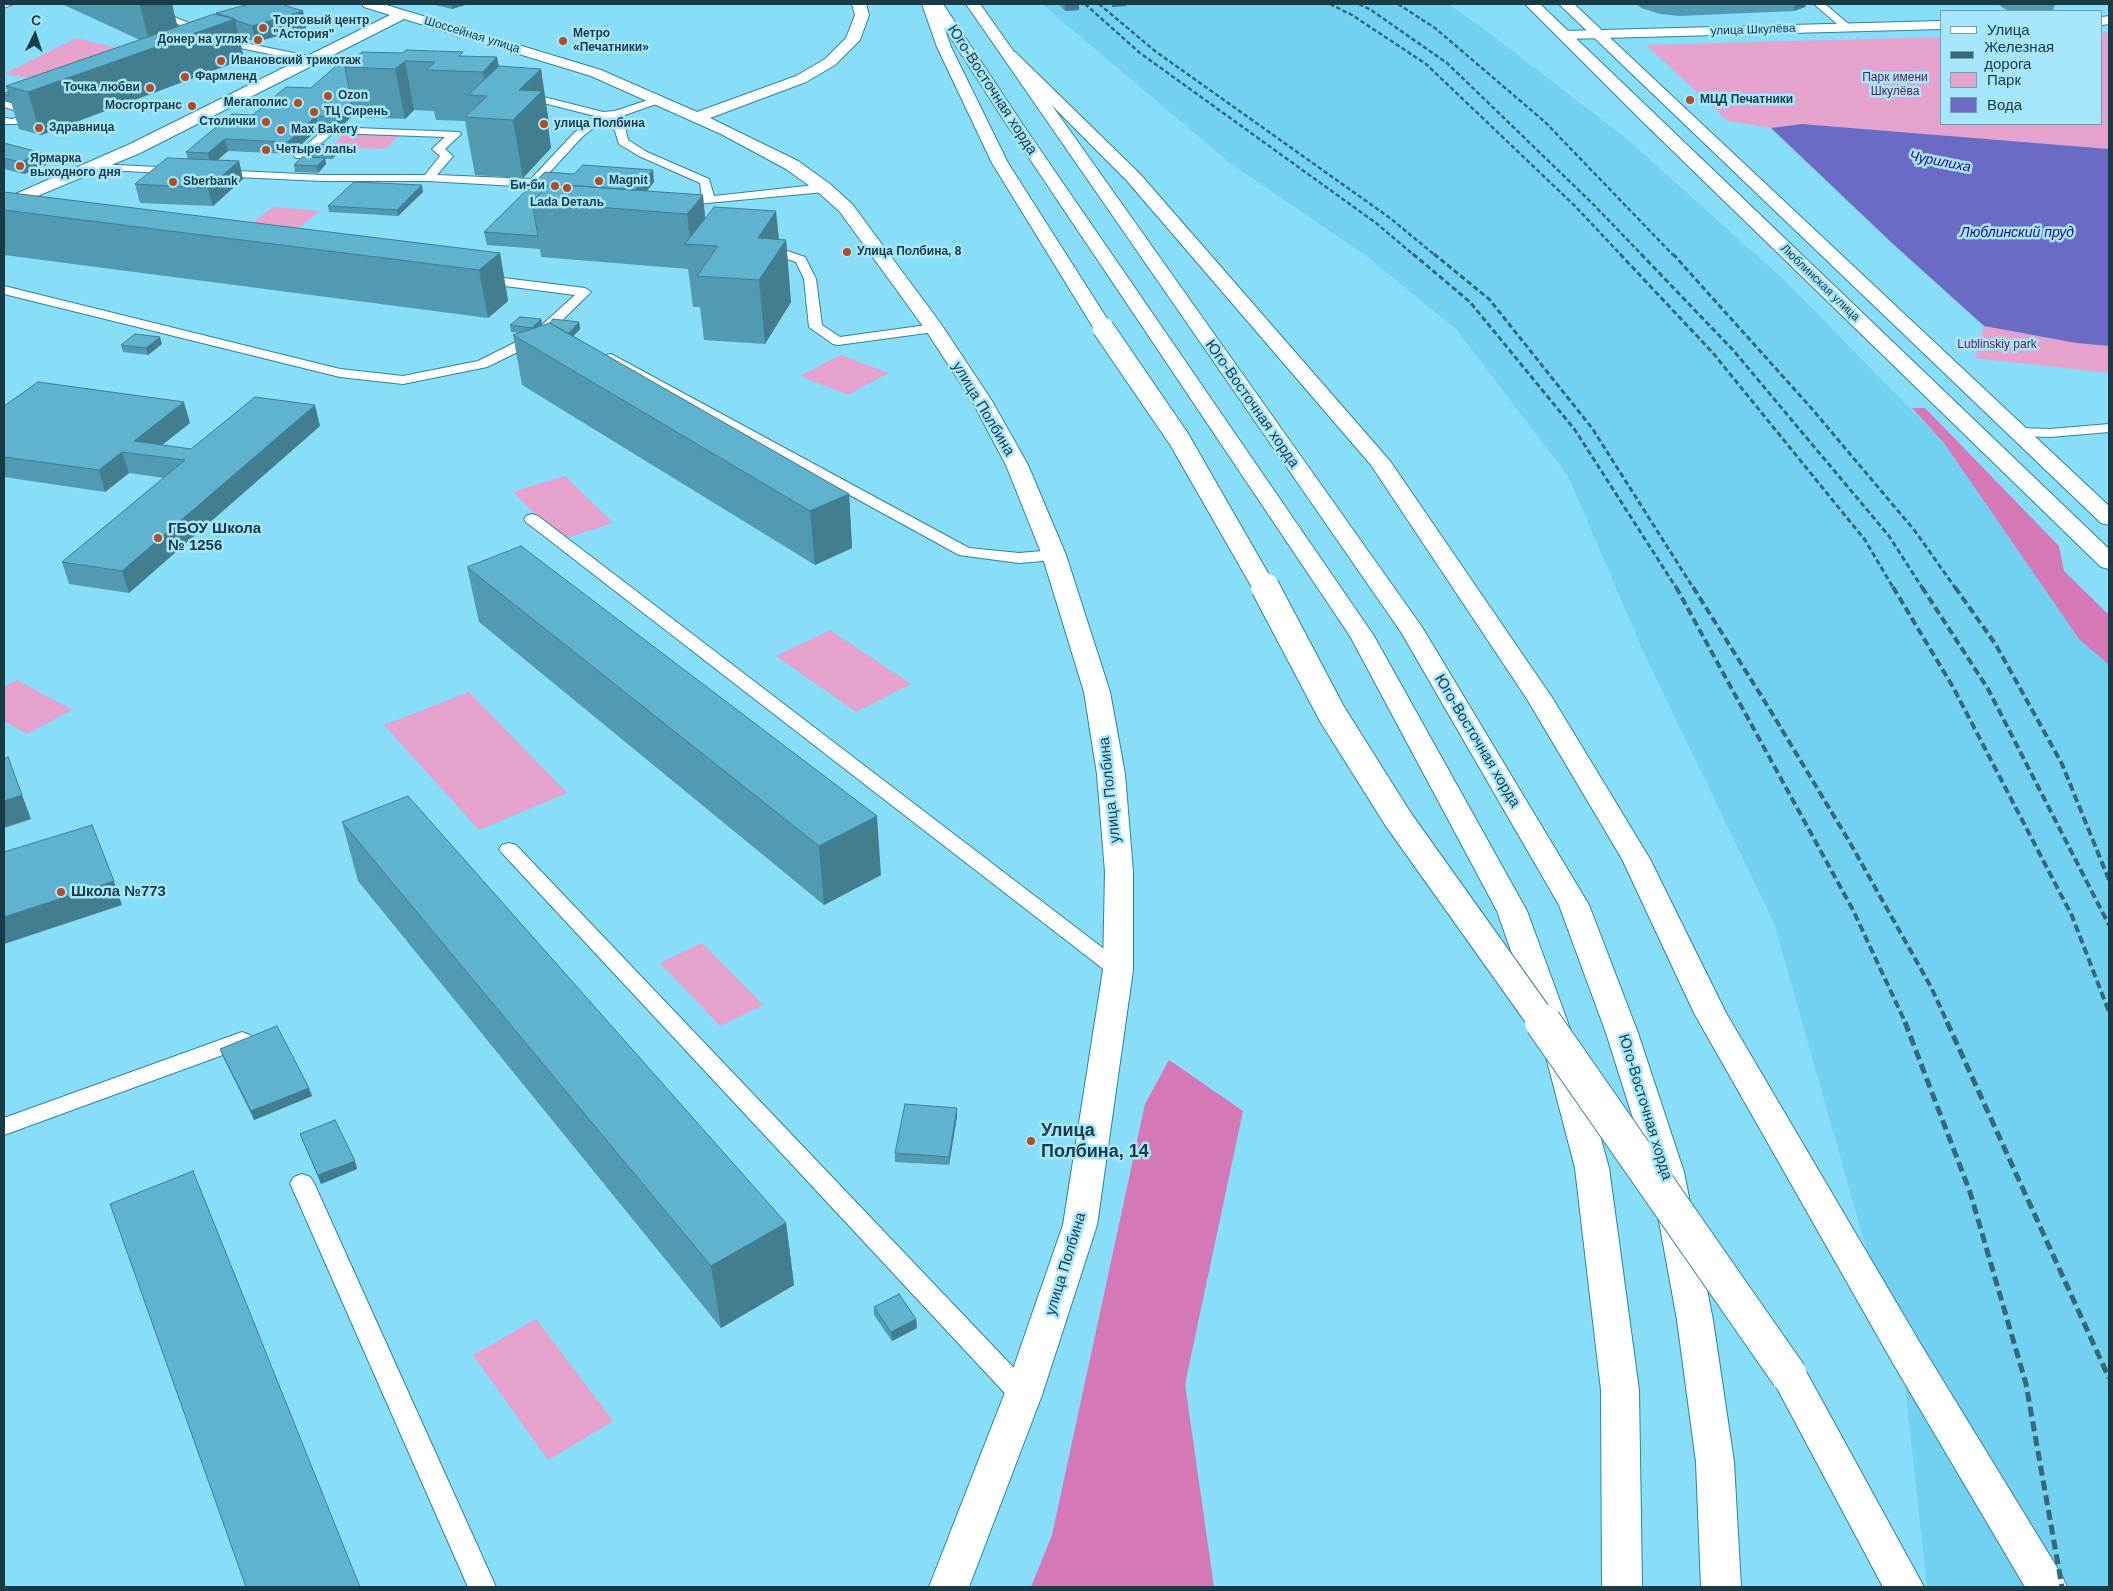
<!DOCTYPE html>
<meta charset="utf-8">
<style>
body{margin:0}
#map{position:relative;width:2113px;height:1591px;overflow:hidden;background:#88ddf8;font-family:Helvetica,sans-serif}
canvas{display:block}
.frame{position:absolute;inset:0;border:5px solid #183b46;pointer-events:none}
.legend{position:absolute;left:1940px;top:10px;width:162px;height:115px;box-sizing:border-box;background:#a6e7fd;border:1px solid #6da2b4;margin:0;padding:6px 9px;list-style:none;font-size:15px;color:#183b46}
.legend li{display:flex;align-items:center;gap:10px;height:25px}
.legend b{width:25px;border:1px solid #6da2b4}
.north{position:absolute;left:10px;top:10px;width:50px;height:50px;-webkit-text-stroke:4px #a6e7fd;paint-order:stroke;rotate:4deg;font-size:14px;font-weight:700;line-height:20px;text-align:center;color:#183b46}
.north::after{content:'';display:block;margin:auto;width:18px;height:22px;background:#183b46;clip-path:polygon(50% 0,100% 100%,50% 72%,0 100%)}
</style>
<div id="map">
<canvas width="2113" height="1591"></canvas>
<div class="frame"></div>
<ul class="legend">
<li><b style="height:6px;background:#fff"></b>Улица</li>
<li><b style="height:6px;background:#376877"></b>Железная дорога</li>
<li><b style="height:14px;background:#e4a2cc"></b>Парк</li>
<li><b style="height:14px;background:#6b6bc6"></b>Вода</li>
</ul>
<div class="north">С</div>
</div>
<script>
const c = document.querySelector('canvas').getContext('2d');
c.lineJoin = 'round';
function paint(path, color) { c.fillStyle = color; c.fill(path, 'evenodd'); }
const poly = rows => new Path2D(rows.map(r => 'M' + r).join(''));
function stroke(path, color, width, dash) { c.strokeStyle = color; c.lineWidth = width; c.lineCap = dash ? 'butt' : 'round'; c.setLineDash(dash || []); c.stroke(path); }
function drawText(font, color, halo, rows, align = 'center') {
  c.font = font + ' Helvetica,sans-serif'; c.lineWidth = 5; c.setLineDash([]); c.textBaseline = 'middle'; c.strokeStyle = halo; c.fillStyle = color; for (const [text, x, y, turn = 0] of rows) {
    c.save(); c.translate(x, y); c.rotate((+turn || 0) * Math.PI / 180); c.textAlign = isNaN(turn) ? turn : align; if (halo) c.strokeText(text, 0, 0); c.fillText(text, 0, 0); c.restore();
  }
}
const built = poly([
 [1042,4,1448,4,1480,26,1627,139,1783,279,1944,443,2079,639,2109,665,2109,1587,1927,1587,1905,1385,1774,923,1643,651,1568,476,1456,329,1365,255,1230,163]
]);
const green = poly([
 [2109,32,2109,149,1802,124,1771,128,1728,121,1646,45,1942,37,1942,124,2102,124,2102,33],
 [76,38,134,52,43,80,4,74],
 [345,133,399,136,385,149,330,147],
 [273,207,320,211,291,234,243,230],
 [1984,326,2076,343,2109,346,2109,373,1975,358],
 [841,355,888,373,848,395,800,376],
 [565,476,613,523,561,540,513,492],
 [830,630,911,684,856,712,776,656],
 [17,680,72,710,27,734,4,721,4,687],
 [469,692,567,793,479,830,384,725],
 [702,943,763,1005,720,1026,660,963],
 [536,1319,613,1421,548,1460,473,1355]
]);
const forest = poly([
 [1912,408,1925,408,2059,546,2064,571,2109,615,2109,665,2079,639,1944,443],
 [1169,1060,1243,1111,1185,1384,1214,1587,1031,1587,1052,1535,1145,1104]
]);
const water = poly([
 [1802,124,2109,149,2109,346,2076,343,1984,326,1893,244,1771,128]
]);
const lane = poly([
 [4,4,13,4,4,8,4,4],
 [130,4,143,4,213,33,212,35,204,35,130,4],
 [1814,4,1825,4,1852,27,1847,30,1843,29,1814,4],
 [235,41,313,57,318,60,313,63,231,46,230,44,235,41],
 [520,91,603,112,615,111,654,98,662,98,663,100,662,102,622,116,628,140,647,152,709,179,714,196,824,184,830,188,824,192,675,206,673,203,675,200,702,197,700,183,639,156,619,144,611,118,606,118,582,137,538,185,534,187,428,181,322,181,216,176,210,173,216,170,322,175,425,175,440,156,432,149,445,137,333,133,304,158,296,158,294,156,296,154,326,128,330,127,459,132,461,134,459,136,445,149,453,156,437,175,531,179,574,133,595,116,516,96,515,94,520,91],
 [4,101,36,111,44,111,45,113,44,115,18,124,4,124,4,118,13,119,26,114,4,107,4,101],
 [95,164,179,168,185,171,179,174,91,169,89,167,95,164],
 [764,243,805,257,816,279,822,325,840,337,934,324,941,328,934,332,838,345,833,344,809,327,804,279,796,262,760,250,758,247,764,243],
 [479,275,585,288,591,292,542,340,487,367,403,384,340,377,4,294,4,286,340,369,403,376,478,361,532,334,575,295,474,282,473,279,474,276,479,275],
 [611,354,969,548,1019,553,1054,550,1060,552,1062,555,1060,558,1054,560,1019,563,959,555,606,361,604,358,606,355,611,354],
 [2109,424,2109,432,2050,437,2017,436,2012,435,2010,432,2012,429,2017,428,2050,429,2109,424],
 [532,514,538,516,1125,965,1128,970,1125,975,1118,977,1111,975,526,522,524,519,526,516,532,514],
 [509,843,516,845,1032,1387,1036,1395,1032,1403,1023,1406,1014,1403,502,853,499,849,502,845,509,843],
 [242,1032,250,1035,253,1040,250,1045,4,1135,4,1118,242,1032],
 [302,1174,310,1177,314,1183,496,1587,468,1587,290,1183,294,1177,302,1174]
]);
const secondary = poly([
 [362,4,383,4,601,70,697,112,796,76,825,59,846,38,855,15,852,4,866,4,869,15,860,40,835,65,806,82,710,118,798,161,830,184,852,204,941,324,992,401,1028,465,1066,555,1110,692,1125,774,1133,872,1133,970,1097,1225,1042,1395,969,1587,929,1587,1004,1395,1063,1225,1103,970,1105,872,1097,774,1084,692,1042,555,1006,465,972,401,925,329,840,212,818,192,786,169,721,134,591,76,404,19,140,153,4,210,4,199,128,145,390,15,364,7,362,4],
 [922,4,936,4,951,47,1008,163,1113,328,1110,332,1103,334,1096,332,992,163,937,47,922,4],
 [2109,16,2109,24,2102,25,2102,17,2109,16],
 [1942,21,1942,29,1565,39,1560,38,1558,35,1560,32,1565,31,1942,21],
 [1010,50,1015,52,1140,174,1390,461,1553,699,1650,859,1726,1013,1920,1343,2061,1574,2067,1587,2025,1587,1894,1365,1694,1013,1622,859,1527,699,1371,465,1128,182,1005,58,1002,55,1005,52,1010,50],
 [1789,1359,1802,1364,1924,1587,1883,1587,1770,1375,1776,1364,1789,1359]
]);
const primary = poly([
 [929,4,943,4,1021,122,1374,636,1527,911,1572,1034,1609,1168,1639,1390,1642,1587,1602,1587,1601,1390,1575,1168,1540,1034,1497,911,1350,636,1005,122,929,4],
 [966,4,980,4,1422,627,1589,905,1638,1033,1684,1172,1713,1320,1734,1462,1741,1587,1701,1587,1696,1462,1677,1320,1650,1172,1606,1033,1559,905,1401,632,966,4],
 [1525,4,1540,4,2109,549,2109,569,2101,567,1643,122,1525,4],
 [1559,4,1574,4,2109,506,2109,525,2101,523,1559,4]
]);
const railFar3 = poly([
 [1085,4,1140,53,1376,223,1415,256],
 [1099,4,1155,51,1390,218,1436,256],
 [1330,4,1352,15,1426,64,1575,206,1622,256],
 [1359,4,1371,10,1447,63,1594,205,1643,256],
 [1398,4,1435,28,1545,122,1674,256]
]);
const railFar2 = poly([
 [1413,254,1470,302,1575,430,1677,589],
 [1434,254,1489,299,1592,428,1694,589],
 [1620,254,1713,353,1865,540,1894,589],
 [1641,254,1733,350,1889,536,1923,589],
 [1673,254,1813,410,1915,531,1956,589]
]);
const railFar1 = poly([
 [1676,587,1853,910,1906,1024],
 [1693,587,1767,705,1849,841,1931,987,1948,1024],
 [1893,587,1953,687,2072,916,2109,1012],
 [1922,587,1988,689,2109,925],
 [1955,587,1996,645,2062,764,2109,880]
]);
const rail = poly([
 [1905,1022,1970,1192,2026,1384,2062,1587],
 [1947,1022,2109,1378]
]);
const secondaryBridgeFar2 = poly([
 [1103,328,1179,439,1265,589]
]);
const secondaryBridgeFar1 = poly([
 [1265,587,1332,714,1398,819,1544,1024]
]);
const secondaryBridge = poly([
 [1543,1022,1789,1375]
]);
const wall = poly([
 [62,4,172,4,177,27,217,15,216,13,303,11,306,28,256,42,239,36,244,59,41,135,19,129,11,102,4,100,4,93,8,92,6,86,140,40],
 [431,4,468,4,452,9],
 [1059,4,1079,4,1079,10,1065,11],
 [1637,4,1806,4,1805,7,1794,11,1679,16,1660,14,1641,8],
 [1998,4,2055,4,2053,10,2024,11,2008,11],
 [464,56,497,57,499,67,541,69,549,124,548,126,551,148,523,178,475,175,465,121,436,120,434,111,414,110,405,119,355,117,354,114,339,129,319,128,291,154,228,151,218,160,239,161,243,179,213,206,140,203,135,184,188,159,186,152,253,115,311,88,355,58],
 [4,143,42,153,46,165,24,174,4,169],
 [340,151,332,159,325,159,326,164,318,173,295,172,294,165,309,158,308,152],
 [653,170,654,182,647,191,705,218,779,239,786,240,791,302,765,344,704,340,700,307,693,307,688,269,541,257,540,249,487,245,484,232,574,174],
 [4,192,500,253,508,301,488,318,4,255],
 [423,192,398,216,329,212,328,206],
 [541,319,542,325,579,322,580,329,573,336,849,494,852,548,815,565,522,385,513,335,519,333,511,332,510,325],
 [162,344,148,355,123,352,121,345],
 [4,406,190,423,162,445,191,449,320,426,129,593,69,584,62,562,164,478,129,473,105,492,4,477],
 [467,567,881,875,824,905,479,622],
 [342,822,786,1223,794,1285,721,1328,358,881],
 [220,1049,309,1088,312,1096,254,1120,223,1057],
 [957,1116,949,1165,895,1162,895,1153],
 [300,1134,357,1169,321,1184,303,1142],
 [874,1307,916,1319,917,1328,892,1341,874,1315]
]);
const shadedWall = poly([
 [143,4,172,4,180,36,150,44,140,5],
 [451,4,468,4,452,9],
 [1065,4,1079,4,1079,10,1065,11],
 [1112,4,1126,4,1126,6,1112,7],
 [1795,4,1806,4,1805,7,1794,11],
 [303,11,306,28,256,42,252,26],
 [235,19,244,59,41,135,28,92],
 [497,57,505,107,491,119,483,72],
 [405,61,414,110,405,119,395,69],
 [541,69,549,124,548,126,551,148,523,178,513,120,519,90],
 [352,102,354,114,339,129,336,117],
 [316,116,319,128,291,154,288,142],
 [225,139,228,151,211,165,208,153],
 [339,145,340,151,332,159,331,153],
 [42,153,46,165,24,174,20,162],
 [325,158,326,164,318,173,317,166],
 [239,161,243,179,213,206,208,188],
 [653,170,654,182,636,203,635,190],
 [422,185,423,192,398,216,397,210],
 [703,195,708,246,691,244,687,214],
 [776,211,780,249,786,240,791,302,765,344,759,280,758,238],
 [500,253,508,301,488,318,479,270],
 [541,319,542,326,533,335,532,328],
 [579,322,580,329,570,340,569,333],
 [160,337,162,344,148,355,146,348],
 [184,402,190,423,149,455,134,441],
 [315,405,320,426,129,593,122,571],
 [122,452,129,473,105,492,99,470],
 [849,494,852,548,815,565,810,511],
 [8,757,31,819,4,828,4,801],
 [877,816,881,875,824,905,819,846],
 [114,881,122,905,4,944,4,917],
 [309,1088,312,1096,254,1120,251,1111],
 [957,1108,957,1116,949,1165,949,1157],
 [355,1161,357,1169,321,1184,318,1175],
 [786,1223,794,1285,721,1328,711,1266],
 [916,1319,917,1328,892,1341,891,1332]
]);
const building = poly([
 [249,4,281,4,303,11,252,26,235,20,235,19,216,13,249,4],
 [214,14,235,19,28,92,6,86,214,14],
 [406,50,463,52,459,56,497,57,483,72,426,70,435,62,405,61,395,69,345,67,362,52,403,53,406,50],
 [345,58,355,58,345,67,352,102,336,117,316,116,288,142,225,139,208,153,186,152,232,114,253,115,286,87,311,88,345,58],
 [499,66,541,69,519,90,542,91,513,120,465,117,487,96,468,95,499,66],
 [8,92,9,96,4,94,4,93,8,92],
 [4,143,42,153,20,162,4,158,4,143],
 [316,144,339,145,331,153,308,152,316,144],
 [302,157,325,158,317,166,294,165,302,157],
 [167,158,239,161,208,188,135,184,167,158],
 [583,165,653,170,635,190,550,184,532,202,538,236,484,232,545,172,574,174,583,165],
 [354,182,422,185,397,210,328,206,354,182],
 [550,184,703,195,687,214,532,202,550,184],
 [4,192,500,253,479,270,4,210,4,192],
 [714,207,776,211,758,238,786,240,759,280,697,276,718,246,685,244,714,207],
 [520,317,541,319,532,328,510,325,520,317],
 [553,319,579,322,569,333,567,333,550,323,553,319],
 [550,323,849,494,810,511,513,335,550,323],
 [135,334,160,337,146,348,121,345,135,334],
 [38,382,184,402,134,441,191,449,255,397,315,405,122,571,62,562,185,460,122,452,99,470,4,457,4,406,38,382],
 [521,546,877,816,819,846,467,567,521,546],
 [8,757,22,795,4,801,4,759,8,757],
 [408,796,786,1223,711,1266,342,822,408,796],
 [92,825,114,881,4,917,4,852,92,825],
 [277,1026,309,1088,251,1111,220,1049,277,1026],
 [905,1104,957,1108,949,1157,895,1153,905,1104],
 [335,1120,355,1161,318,1175,300,1134,335,1120],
 [193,1171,360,1587,246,1587,110,1204,193,1171],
 [899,1294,916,1319,891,1332,874,1307,899,1294]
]);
const markers = [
 [263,28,5,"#b24c22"],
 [258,40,5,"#b24c22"],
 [563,41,5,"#b24c22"],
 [221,61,5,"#b24c22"],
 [185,77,5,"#b24c22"],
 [150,88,5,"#b24c22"],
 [328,96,5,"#b24c22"],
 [1690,100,5,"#b24c22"],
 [298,103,5,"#b24c22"],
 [192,106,5,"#b24c22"],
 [314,112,5,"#b24c22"],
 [266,122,5,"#b24c22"],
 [544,124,5,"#b24c22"],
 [39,128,5,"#b24c22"],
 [281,130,5,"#b24c22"],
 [266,150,5,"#b24c22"],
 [20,166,5,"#b24c22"],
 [599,181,5,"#b24c22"],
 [173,182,5,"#b24c22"],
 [555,186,5,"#b24c22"],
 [567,188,5,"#b24c22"],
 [847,252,5,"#b24c22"],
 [158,538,5,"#b24c22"],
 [61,892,5,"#b24c22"],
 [1031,1141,5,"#b24c22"]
];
const farPoinames = [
 ["Торговый центр",273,21],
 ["\"Астория\"",273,35],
 ["Метро",573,34],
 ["«Печатники»",573,48],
 ["Донер на углях",248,40,"right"],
 ["Ивановский трикотаж",231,61],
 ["Фармленд",195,77],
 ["Точка любви",140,88,"right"],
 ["Ozon",338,96],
 ["МЦД Печатники",1700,100],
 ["Мегаполис",288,103,"right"],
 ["Мосгортранс",182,106,"right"],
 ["ТЦ Сирень",324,112],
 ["Столички",256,122,"right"],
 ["улица Полбина",554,124],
 ["Здравница",49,128],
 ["Max Bakery",291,130],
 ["Четыре лапы",276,150],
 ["Ярмарка",30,159],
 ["выходного дня",30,173],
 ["Magnit",609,181],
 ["Sberbank",183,182],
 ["Би-би",545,186,"right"],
 ["Lada Dеталь",567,203,"center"],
 ["Улица Полбина, 8",857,252]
];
const farStreetnames = [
 ["улица Шкулёва",1753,30,-2],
 ["Шоссейная улица",472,35,17],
 ["Люблинская улица",1820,283,44]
];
const farParknames = [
 ["Парк имени",1895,78],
 ["Шкулёва",1895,92],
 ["Lublinskiy park",1997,345]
];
const farWaternames = [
 ["Чурилиха",1940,162,11],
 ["Люблинский пруд",2017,233]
];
const streetNames = [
 ["Юго-Восточная хорда",992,90,57],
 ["Юго-Восточная хорда",1252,404,55],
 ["улица Полбина",983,409,59],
 ["Юго-Восточная хорда",1477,741,59],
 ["улица Полбина",1110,790,-96],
 ["Юго-Восточная хорда",1645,1107,73],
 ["улица Полбина",1066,1264,-73]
];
const poiNames = [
 ["ГБОУ Школа",168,529],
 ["№ 1256",168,546],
 ["Школа №773",71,892]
];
const nearPoinames = [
 ["Улица",1041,1131],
 ["Полбина, 14",1041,1152]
];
paint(built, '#72d1f0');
paint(green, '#e4a2cc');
paint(forest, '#d578b6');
paint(water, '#6b6bc6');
stroke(lane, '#2c859e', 2);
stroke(secondary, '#2c859e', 2);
stroke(primary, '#2c859e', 2);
paint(lane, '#fff');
paint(secondary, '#fff');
paint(primary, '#fff');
stroke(railFar3, '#376877', 2.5, [4.5, 2.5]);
stroke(railFar2, '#376877', 3, [5.5, 3]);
stroke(railFar1, '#376877', 4, [8, 4]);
stroke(rail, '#376877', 5, [10, 5]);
stroke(secondaryBridgeFar2, '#2c859e', 23, []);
stroke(secondaryBridgeFar1, '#2c859e', 30, []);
stroke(secondaryBridge, '#2c859e', 38, []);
stroke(secondaryBridgeFar2, '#fff', 21);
stroke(secondaryBridgeFar1, '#fff', 28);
stroke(secondaryBridge, '#fff', 36);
paint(wall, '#529ab1');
paint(shadedWall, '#427d90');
paint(building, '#5fb3ce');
stroke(building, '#427d90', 1);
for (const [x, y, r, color] of markers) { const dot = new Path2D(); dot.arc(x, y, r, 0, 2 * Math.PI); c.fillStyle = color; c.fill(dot); stroke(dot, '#a6e7fd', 2); }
drawText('bold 12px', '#183b46', '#a6e7fd', farPoinames, 'left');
drawText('12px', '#183b46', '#a6e7fd', farStreetnames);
drawText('12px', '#6b1754', '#a6e7fd', farParknames);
drawText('italic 14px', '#28097c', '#a6e7fd', farWaternames);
drawText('15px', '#183b46', '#a6e7fd', streetNames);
drawText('bold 15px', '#183b46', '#a6e7fd', poiNames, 'left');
drawText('bold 18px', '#183b46', '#a6e7fd', nearPoinames, 'left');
</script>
